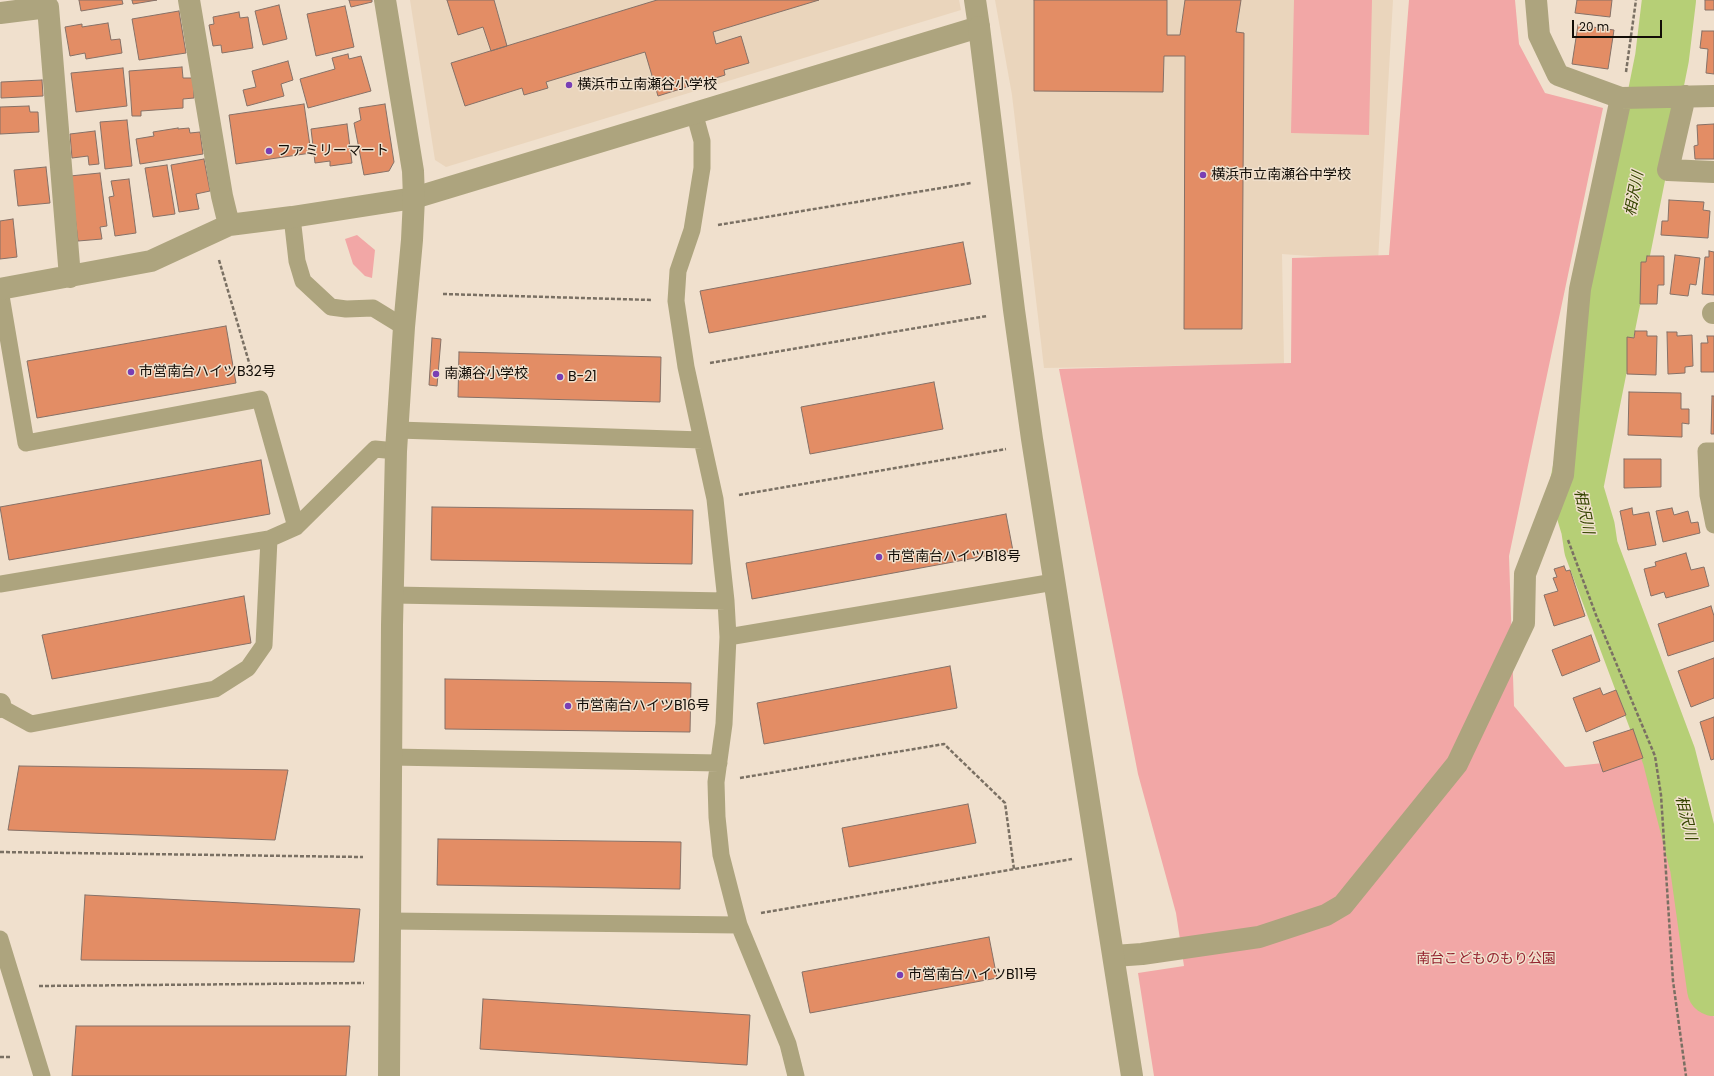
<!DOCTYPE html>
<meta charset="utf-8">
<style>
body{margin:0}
#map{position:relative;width:1714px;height:1076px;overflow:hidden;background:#f0e0cd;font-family:Poppins,sans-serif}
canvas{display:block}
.scale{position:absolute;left:1572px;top:20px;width:90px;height:18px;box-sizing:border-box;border:2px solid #120d07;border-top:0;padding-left:5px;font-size:12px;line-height:14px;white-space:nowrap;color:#120d07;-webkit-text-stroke:3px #f0e0cd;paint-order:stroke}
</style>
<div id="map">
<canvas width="1714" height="1076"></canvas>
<div class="scale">20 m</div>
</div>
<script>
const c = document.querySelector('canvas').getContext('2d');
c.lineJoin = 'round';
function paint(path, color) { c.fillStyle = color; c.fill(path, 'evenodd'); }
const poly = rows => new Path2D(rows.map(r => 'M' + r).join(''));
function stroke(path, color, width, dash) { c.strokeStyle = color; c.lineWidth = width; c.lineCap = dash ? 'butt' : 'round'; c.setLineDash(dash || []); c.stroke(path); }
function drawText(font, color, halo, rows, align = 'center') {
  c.font = font + ' Poppins,"Noto Sans JP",sans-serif'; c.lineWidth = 3; c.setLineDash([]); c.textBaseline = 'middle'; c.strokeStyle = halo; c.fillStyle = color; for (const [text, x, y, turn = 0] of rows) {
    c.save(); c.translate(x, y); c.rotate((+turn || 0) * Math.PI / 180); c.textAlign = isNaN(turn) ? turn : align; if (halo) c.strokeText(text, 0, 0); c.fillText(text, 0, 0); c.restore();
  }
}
const built = poly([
 [410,0,959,0,961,10,446,167,435,160],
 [995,0,1393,0,1378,261,1282,254,1284,364,1044,368,1012,95]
]);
const green = poly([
 [1294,0,1372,0,1369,135,1291,133],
 [1409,0,1515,0,1519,44,1545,93,1603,108,1509,556,1514,706,1565,767,1680,755,1698,905,1714,1018,1714,1076,1154,1076,1138,973,1184,966,1176,913,1138,774,1059,369,1291,363,1292,258,1389,255],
 [357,235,375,250,372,278,365,276,353,264,345,239]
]);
const river = poly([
 [1669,0,1662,58,1576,488,1588,528,1591,548,1669,756,1697,867,1714,989]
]);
const building = poly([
 [79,0,122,0,123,4,81,11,79,0],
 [132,0,157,0,133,4,132,0],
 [349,0,372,0,372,2,351,7,349,0],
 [447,0,494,0,507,46,491,51,483,27,458,35,447,0],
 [657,0,819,0,713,32,716,44,741,36,749,63,724,70,725,75,658,96,645,52,546,82,548,88,524,95,522,88,465,106,451,63,657,0],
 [1034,0,1167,0,1167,35,1180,35,1185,0,1241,0,1236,32,1244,33,1242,329,1184,329,1185,56,1164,56,1163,92,1034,91,1034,0],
 [1577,0,1612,0,1610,17,1575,13,1577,0],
 [1705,0,1714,0,1714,10,1705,10,1705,0],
 [279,5,287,39,263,45,255,11,279,5],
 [345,6,354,47,316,56,307,14,345,6],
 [179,11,186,53,139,60,132,19,179,11],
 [239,12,240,18,248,17,253,48,222,53,221,45,213,46,209,25,214,24,213,17,239,12],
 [108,23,111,40,120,39,122,53,86,59,85,53,70,56,65,27,82,24,82,27,108,23],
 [1578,25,1614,30,1608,69,1572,64,1578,25],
 [1702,31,1714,31,1714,74,1706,73,1708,49,1700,48,1702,31],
 [348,54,349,59,361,56,371,91,308,108,300,79,335,69,332,58,348,54],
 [288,61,293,80,281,84,284,96,247,106,243,90,256,87,252,71,288,61],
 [182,67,183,78,193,78,194,98,183,99,183,108,141,111,141,116,132,116,129,71,182,67],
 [123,68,127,106,76,112,71,73,123,68],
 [42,80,43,96,1,98,1,82,42,80],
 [304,104,311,153,236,164,229,115,304,104],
 [385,104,394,162,389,171,364,175,354,123,361,120,359,108,385,104],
 [29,106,30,112,38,112,39,132,0,134,0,107,29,106],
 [127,120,132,166,105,169,100,122,127,120],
 [347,124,352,163,330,166,330,161,315,163,311,129,347,124],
 [1714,124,1714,159,1695,159,1694,146,1698,145,1697,125,1714,124],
 [178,128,178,129,189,128,190,133,200,132,203,154,140,164,136,139,154,136,153,132,178,128],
 [95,131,99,164,89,165,88,156,72,158,70,134,95,131],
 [204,159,210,191,196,194,199,209,179,212,171,165,204,159],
 [167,165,175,214,153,217,145,168,167,165],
 [46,167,50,203,18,206,14,170,46,167],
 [100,173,107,226,100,227,102,239,78,241,70,176,100,173],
 [129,179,136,233,115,236,109,197,114,196,111,181,129,179],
 [1669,200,1704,202,1703,210,1710,211,1708,238,1661,235,1662,221,1668,221,1669,200],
 [13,219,17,257,0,259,0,221,13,219],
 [963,242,971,284,709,333,700,291,963,242],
 [1709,251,1714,252,1714,295,1702,294,1705,257,1709,257,1709,251],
 [1675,255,1700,258,1696,285,1690,284,1688,296,1670,294,1675,255],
 [1647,256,1664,256,1664,285,1658,285,1657,304,1640,304,1641,262,1646,262,1647,256],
 [226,326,236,383,37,418,27,361,226,326],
 [1635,331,1647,331,1647,336,1657,336,1656,375,1627,374,1627,337,1634,338,1635,331],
 [1667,332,1677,332,1677,336,1692,335,1693,366,1685,367,1685,373,1668,374,1667,332],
 [1707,336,1714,336,1714,372,1701,372,1701,343,1708,343,1707,336],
 [432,338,441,339,437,386,429,385,432,338],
 [459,352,661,357,660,402,458,397,459,352],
 [934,382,943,429,810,454,801,407,934,382],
 [1629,392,1681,393,1681,409,1689,409,1689,424,1682,423,1682,437,1628,435,1629,392],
 [1712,396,1714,396,1714,434,1711,434,1712,396],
 [1624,459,1661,459,1661,487,1624,488,1624,459],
 [261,460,270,514,9,560,0,507,261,460],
 [432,507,693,510,692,564,431,560,432,507],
 [1632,508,1633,515,1649,512,1656,545,1628,550,1620,511,1632,508],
 [1672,508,1674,515,1688,511,1691,523,1698,522,1700,533,1663,542,1656,511,1672,508],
 [1006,514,1013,551,752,599,746,563,1006,514],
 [1686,553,1691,570,1704,567,1709,586,1666,598,1664,592,1651,596,1644,569,1656,566,1655,562,1686,553],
 [1564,566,1566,571,1570,570,1585,616,1554,626,1544,595,1558,591,1553,578,1557,577,1554,569,1564,566],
 [244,596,251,643,52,679,42,635,244,596],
 [1711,606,1714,616,1714,641,1668,656,1658,624,1711,606],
 [1591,635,1600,661,1562,676,1552,650,1591,635],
 [1714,658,1714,698,1691,707,1678,671,1714,658],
 [950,666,957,708,764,744,757,703,950,666],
 [445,679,691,683,690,732,445,729,445,679],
 [1600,688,1603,695,1616,690,1626,715,1586,732,1573,698,1600,688],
 [1714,717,1714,759,1711,760,1700,722,1714,717],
 [1633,729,1643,758,1603,772,1593,742,1633,729],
 [19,766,288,770,275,840,8,830,19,766],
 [968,804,976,843,849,867,842,828,968,804],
 [438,839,681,842,680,889,437,885,438,839],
 [85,895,360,909,354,962,81,960,85,895],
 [989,937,997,978,810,1013,802,972,989,937],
 [483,999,750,1015,747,1065,480,1049,483,999],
 [76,1026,350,1026,346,1076,72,1076,76,1026]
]);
const path = poly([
 [1626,72,1636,0],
 [718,225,971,183],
 [219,260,253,376],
 [443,294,652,300],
 [710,363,987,316],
 [739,495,1006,449],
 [1568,540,1596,615,1655,756,1661,795,1673,981,1686,1076],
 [740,778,944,744,1005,803,1014,869],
 [0,852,363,857],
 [761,913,1072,859],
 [39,986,364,983],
 [0,1057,11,1057]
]);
const service = poly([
 [694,112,702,141,702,168,692,230,678,271,676,301,686,367,715,499,726,601,728,637,724,724,716,782,717,817,721,855,739,925,788,1044,796,1076],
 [292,217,297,261,303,281,331,307,346,309,373,308,404,327],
 [0,290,26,443,260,399,296,527],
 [398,430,702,440],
 [1714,451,1706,451,1708,495,1714,525],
 [0,584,269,539,296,527,375,449,396,451],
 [393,595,726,601],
 [728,637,1054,582],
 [0,707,31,724,215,689,248,668,264,645,269,539],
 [391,757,719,763],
 [390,921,739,925],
 [0,939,42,1076]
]);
const minor = poly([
 [189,0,222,196,229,225],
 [1536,0,1539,35,1558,75,1621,98,1714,96],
 [0,13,48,7,70,277],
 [1685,96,1668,170,1714,172],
 [0,289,151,261,229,225,292,217,414,198,979,27,975,0],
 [1713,313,1714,313],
 [0,704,0,707],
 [1114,956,1142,954,1259,937,1326,915,1343,905,1457,764,1524,623,1525,574,1563,475,1580,289,1621,98]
]);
const tertiary = poly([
 [385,0,413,171,414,198,412,240,404,327,396,451,392,625,389,1076],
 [979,27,1014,310,1032,439,1132,1076]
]);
const markers = [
 [569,85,4,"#793eb4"],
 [269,151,4,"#793eb4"],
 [1203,175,4,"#793eb4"],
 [131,372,4,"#793eb4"],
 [436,374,4,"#793eb4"],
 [560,377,4,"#793eb4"],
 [879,557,4,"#793eb4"],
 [568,706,4,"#793eb4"],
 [900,975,4,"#793eb4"]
];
const poiNames = [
 ["横浜市立南瀬谷小学校",577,85],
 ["ファミリーマート",277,151],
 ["横浜市立南瀬谷中学校",1211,175],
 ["市営南台ハイツB32号",139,372],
 ["南瀬谷小学校",444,374],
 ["B-21",568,377],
 ["市営南台ハイツB18号",887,557],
 ["市営南台ハイツB16号",576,706],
 ["市営南台ハイツB11号",908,975]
];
const parkNames = [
 ["南台こどものもり公園",1486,959]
];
const waterNames = [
 ["相沢川",1635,194,-79],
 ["相沢川",1583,512,78],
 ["相沢川",1685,818,76]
];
paint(built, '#ead5bc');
paint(green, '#f2a7a6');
stroke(river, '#b6cf76', 54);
paint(building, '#e38d65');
stroke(building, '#867167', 1);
stroke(path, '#7a7063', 2.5, [4, 2]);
stroke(service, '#ada47e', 17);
stroke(minor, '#ada47e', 22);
stroke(tertiary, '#ada47e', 22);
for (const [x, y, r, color] of markers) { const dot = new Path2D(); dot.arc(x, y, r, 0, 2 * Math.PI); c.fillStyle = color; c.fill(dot); stroke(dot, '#f0e0cd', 1.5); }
drawText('14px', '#120d07', '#f0e0cd', poiNames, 'left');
drawText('14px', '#94232f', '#f0e0cd', parkNames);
drawText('italic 15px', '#354400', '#f0e0cd', waterNames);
</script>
